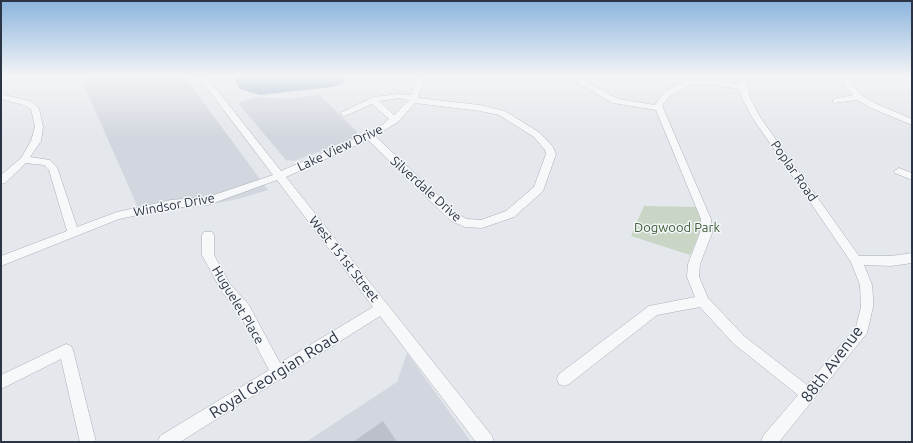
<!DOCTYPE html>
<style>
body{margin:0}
#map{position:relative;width:913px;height:443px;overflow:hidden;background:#e4e7ec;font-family:Ubuntu,sans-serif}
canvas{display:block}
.frame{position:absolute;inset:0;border:2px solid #2b3445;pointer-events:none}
</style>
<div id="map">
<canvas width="913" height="443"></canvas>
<div class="frame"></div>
</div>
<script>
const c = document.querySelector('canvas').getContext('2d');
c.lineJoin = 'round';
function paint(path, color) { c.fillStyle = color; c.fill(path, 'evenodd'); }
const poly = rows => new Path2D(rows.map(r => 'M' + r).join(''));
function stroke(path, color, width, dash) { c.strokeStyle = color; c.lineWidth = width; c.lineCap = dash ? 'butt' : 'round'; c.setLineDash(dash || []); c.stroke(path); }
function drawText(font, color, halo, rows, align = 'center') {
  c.font = font + ' Ubuntu,sans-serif'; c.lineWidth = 3; c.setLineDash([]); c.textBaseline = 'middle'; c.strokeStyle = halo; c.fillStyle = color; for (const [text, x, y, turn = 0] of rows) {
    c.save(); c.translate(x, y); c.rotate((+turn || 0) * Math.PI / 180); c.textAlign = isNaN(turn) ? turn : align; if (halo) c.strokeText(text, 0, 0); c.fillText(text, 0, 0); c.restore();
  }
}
const built = poly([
 [80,76,184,76,268,190,238,199,211,204,138,213,136,203],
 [319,94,361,136,294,161,286,160,238,103,256,97,290,99],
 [407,353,471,442,306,442,397,382]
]);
const green = poly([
 [644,206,697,207,701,221,700,232,690,255,631,236]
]);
const water = poly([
 [233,76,346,76,343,84,332,87,260,95,240,89]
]);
const building = poly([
 [383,421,397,442,353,442]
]);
const minor = poly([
 [198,76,206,76,281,171,366,134,383,124,389,119,372,104,347,115,344,116,340,113,374,97,399,94,411,95,417,76,425,76,418,98,480,105,505,111,540,133,553,147,556,154,543,191,514,217,482,228,465,227,451,221,368,140,286,177,492,436,494,442,476,442,380,316,180,442,158,442,160,436,269,370,239,313,222,292,202,255,202,235,204,232,212,232,214,235,214,255,230,284,249,305,280,363,373,307,277,180,208,205,171,208,119,219,1,266,1,256,67,231,49,170,44,165,26,163,5,183,1,184,1,175,21,158,31,141,35,127,31,109,24,105,1,99,1,94,30,101,39,108,43,127,41,141,30,157,50,160,57,167,77,227,117,212,171,200,208,197,273,175,198,76],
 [399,98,409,100,394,115,379,101,399,98],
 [415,103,480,111,499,115,534,137,545,150,546,154,534,187,506,211,481,220,467,219,459,215,375,136,398,122,415,103],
 [499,76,510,76,506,78,499,76],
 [738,76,746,76,750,98,760,117,859,256,891,256,912,253,912,263,891,266,864,265,872,285,873,297,873,307,867,333,779,442,761,442,763,436,798,395,734,344,700,307,657,315,569,384,564,386,559,384,557,379,559,374,649,306,695,297,687,277,688,264,700,233,701,219,656,110,613,103,576,82,583,80,618,99,655,105,664,92,687,80,709,80,739,84,738,76],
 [691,84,709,84,739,89,742,98,752,117,851,262,860,285,861,307,856,327,807,385,744,336,708,298,699,277,700,264,712,233,711,219,663,108,663,104,670,96,691,84],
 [845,76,853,76,852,84,861,95,877,104,912,119,912,125,871,108,857,100,833,103,833,99,853,95,844,84,845,76],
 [899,168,912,173,912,180,895,173,894,171,899,168],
 [66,344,71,346,73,350,96,442,80,442,61,359,1,389,1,375,66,344]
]);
const streetNames = [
 ["Lake View Drive",340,148,-25],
 ["Poplar Road",794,171,55],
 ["Silverdale Drive",426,189,42],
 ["Windsor Drive",174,205,-10],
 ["West 151st Street",344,259,52],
 ["Huguelet Place",238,305,59]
];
const parkNames = [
 ["Dogwood Park",677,228]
];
const nearStreetnames = [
 ["88th Avenue",832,364,-53],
 ["Royal Georgian Road",274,375,-32]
];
paint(built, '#d2d6de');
paint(green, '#c9d6c5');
paint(water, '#9fb4cc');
paint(building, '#bbc0ca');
stroke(minor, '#a9aeb7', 1);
paint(minor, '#f7f8fa');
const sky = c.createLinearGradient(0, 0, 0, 138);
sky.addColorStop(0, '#8bb4dd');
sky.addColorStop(0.55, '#f3f4f6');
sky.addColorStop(1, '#f3f4f600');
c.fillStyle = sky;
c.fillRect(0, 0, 913, 138);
drawText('13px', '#2b3445', '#f4f6f9', streetNames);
drawText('13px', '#3f6138', '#f4f6f9', parkNames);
drawText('16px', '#2b3445', '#f4f6f9', nearStreetnames);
</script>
